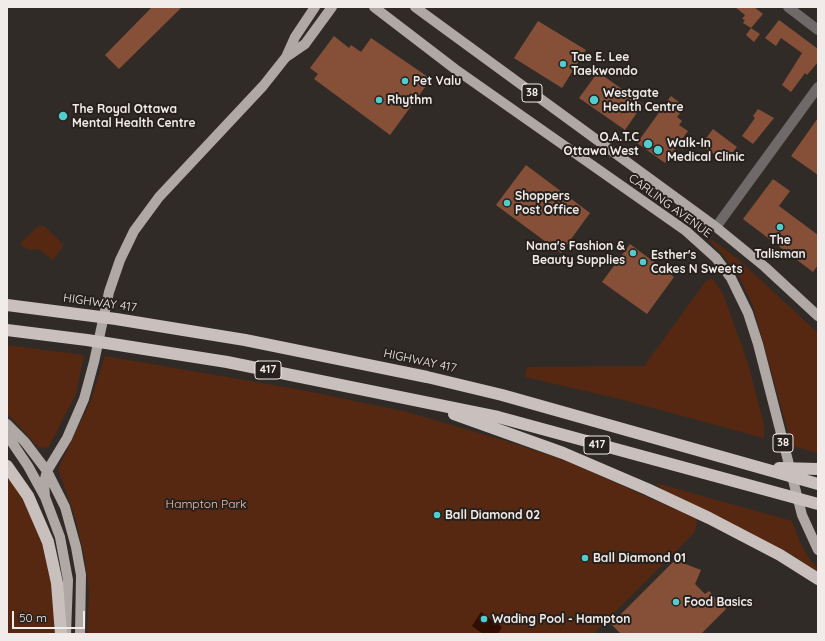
<!DOCTYPE html>
<style>
body{margin:0}
#map{position:relative;width:825px;height:641px;overflow:hidden;background:#312b28;font-family:Quicksand,sans-serif}
canvas{display:block}
.frame{position:absolute;inset:0;border:8px solid #f1ecea;pointer-events:none}
.scale{position:absolute;left:12px;top:611px;width:73px;height:18px;box-sizing:border-box;border:2px solid #f1ecea;border-top:0;padding-left:5px;font-size:12px;line-height:14px;white-space:nowrap;color:#f1ecea;-webkit-text-stroke:3px #27211e;paint-order:stroke}
</style>
<div id="map">
<canvas width="825" height="641"></canvas>
<div class="frame"></div>
<div class="scale">50 m</div>
</div>
<script>
const c = document.querySelector('canvas').getContext('2d');
c.lineJoin = 'round';
function paint(path, color) { c.fillStyle = color; c.fill(path, 'evenodd'); }
const poly = rows => new Path2D(rows.map(r => 'M' + r).join(''));
function stroke(path, color, width, dash) { c.strokeStyle = color; c.lineWidth = width; c.lineCap = dash ? 'butt' : 'round'; c.setLineDash(dash || []); c.stroke(path); }
function drawText(font, color, halo, rows, align = 'center') {
  c.font = font + ' Quicksand,sans-serif'; c.lineWidth = 4; c.setLineDash([]); c.textBaseline = 'middle'; c.strokeStyle = halo; c.fillStyle = color; for (const [text, x, y, turn = 0] of rows) {
    c.save(); c.translate(x, y); c.rotate((+turn || 0) * Math.PI / 180); c.textAlign = isNaN(turn) ? turn : align; if (halo) c.strokeText(text, 0, 0); c.fillText(text, 0, 0); c.restore();
  }
}
const green = poly([
 [38,226,44,226,64,245,53,260,39,249,29,250,20,244],
 [711,239,739,260,818,333,818,453,792,446,753,306,741,280,724,256,710,241],
 [712,278,723,294,747,360,764,425,764,438,616,398,525,377,527,367,644,366,706,281],
 [7,345,84,355,76,394,48,448,38,447,7,413],
 [105,356,302,390,407,412,503,440,569,462,697,519,695,532,593,634,87,634,89,592,85,559,76,520,58,469,91,400],
 [7,471,17,485,44,543,55,599,54,634,7,634],
 [656,483,792,521,800,542,809,559,818,568,818,573,792,555,706,510,665,492]
]);
const water = poly([
 [481,612,502,627,498,634,483,634,472,626]
]);
const building = poly([
 [152,7,182,7,119,69,105,55],
 [735,7,754,7,763,14,751,28,760,34,754,42,746,35,751,28,743,23,745,20,742,19,745,15],
 [779,20,818,49,818,62,807,75,805,73,791,92,782,85,802,53,781,38,776,46,765,38],
 [538,21,586,50,562,88,514,58],
 [334,36,349,48,351,45,361,52,371,38,431,79,390,135,314,79,318,74,310,68],
 [598,72,643,104,625,130,579,98],
 [671,96,685,107,677,117,682,121,679,125,688,131,665,163,637,143],
 [758,109,774,118,753,144,742,136,755,118,753,116],
 [818,118,818,175,791,156],
 [713,129,737,147,725,162,701,145],
 [526,165,590,213,561,253,496,205],
 [773,179,790,191,779,206,818,235,818,265,813,272,743,219],
 [630,244,674,277,647,314,602,282],
 [675,560,701,570,695,584,705,594,709,591,726,609,701,634,621,634,611,624]
]);
const minor = poly([
 [788,7,818,30],
 [716,227,818,87]
]);
const major = poly([
 [374,7,455,69,686,231,716,258,731,278,748,313,758,344,802,515,818,550],
 [415,7,716,227,765,267,818,316],
 [286,57,295,37,315,7],
 [7,424,25,442,47,471,65,507,76,547,81,575,80,634],
 [7,435,28,466,45,497,60,537,68,580,66,634],
 [45,497,44,482,47,471,67,438,84,399,94,362,109,292,120,260,134,231,159,197,263,86,286,57,305,44,332,7]
]);
const highway = poly([
 [7,305,116,319,245,340,427,377,502,395,818,484],
 [7,330,87,340,227,362,498,417,818,504],
 [454,414,563,453,647,489,709,518,780,555,818,579],
 [7,466,28,496,48,542,57,583,61,634],
 [779,468,818,469]
]);
const markers = [
 [563,64,4,"#52cdcd"],
 [405,81,4,"#52cdcd"],
 [379,100,4,"#52cdcd"],
 [594,100,5,"#52cdcd"],
 [63,116,5,"#52cdcd"],
 [648,144,5,"#52cdcd"],
 [658,150,5,"#52cdcd"],
 [507,203,4,"#52cdcd"],
 [780,227,4,"#52cdcd"],
 [633,253,4,"#52cdcd"],
 [643,262,4,"#52cdcd"],
 [437,515,4,"#52cdcd"],
 [585,558,4,"#52cdcd"],
 [676,602,4,"#52cdcd"],
 [484,619,4,"#52cdcd"]
];
const shields = [
 [532,93,20],
 [268,370,26],
 [783,443,20],
 [597,445,26]
];
const shieldNames = [
 ["38",532,93],
 ["417",268,370],
 ["38",783,443],
 ["417",597,445]
];
const poiNames = [
 ["Tae E. Lee",571,57],
 ["Taekwondo",571,71],
 ["Pet Valu",413,81],
 ["Westgate",603,93],
 ["Health Centre",603,107],
 ["Rhythm",387,100],
 ["The Royal Ottawa",72,109],
 ["Mental Health Centre",72,123],
 ["O.A.T.C",639,137,"right"],
 ["Ottawa West",639,151,"right"],
 ["Walk-In",667,143],
 ["Medical Clinic",667,157],
 ["Shoppers",515,196],
 ["Post Office",515,210],
 ["The",780,240,"center"],
 ["Talisman",780,254,"center"],
 ["Nana's Fashion &",625,246,"right"],
 ["Beauty Supplies",625,260,"right"],
 ["Esther's",651,255],
 ["Cakes N Sweets",651,269],
 ["Ball Diamond 02",445,515],
 ["Ball Diamond 01",593,558],
 ["Food Basics",684,602],
 ["Wading Pool - Hampton",492,619]
];
const streetNames = [
 ["CARLING AVENUE",670,206,36],
 ["HIGHWAY 417",100,303,8],
 ["HIGHWAY 417",420,361,12]
];
const parkNames = [
 ["Hampton Park",206,504]
];
paint(green, '#562811');
paint(water, '#320e00');
paint(building, '#865038');
stroke(minor, '#6e6a69', 10);
stroke(major, '#afa8a5', 10);
stroke(highway, '#c9c0bd', 12);
for (const [x, y, r, color] of markers) { const dot = new Path2D(); dot.arc(x, y, r, 0, 2 * Math.PI); c.fillStyle = color; c.fill(dot); stroke(dot, '#27211e', 1.5); }
for (const [x, y, w] of shields) { const box = new Path2D(); box.roundRect(x - w / 2, y - 9, w, 18, 3); c.fillStyle = '#27211e'; c.fill(box); stroke(box, '#f1ecea', 1); }
drawText('bold 11px', '#f1ecea', null, shieldNames);
drawText('bold 12px', '#f1ecea', '#27211e', poiNames, 'left');
drawText('12px', '#f1ecea', '#27211e', streetNames);
drawText('12px', '#f6c3ac', '#27211e', parkNames);
</script>
